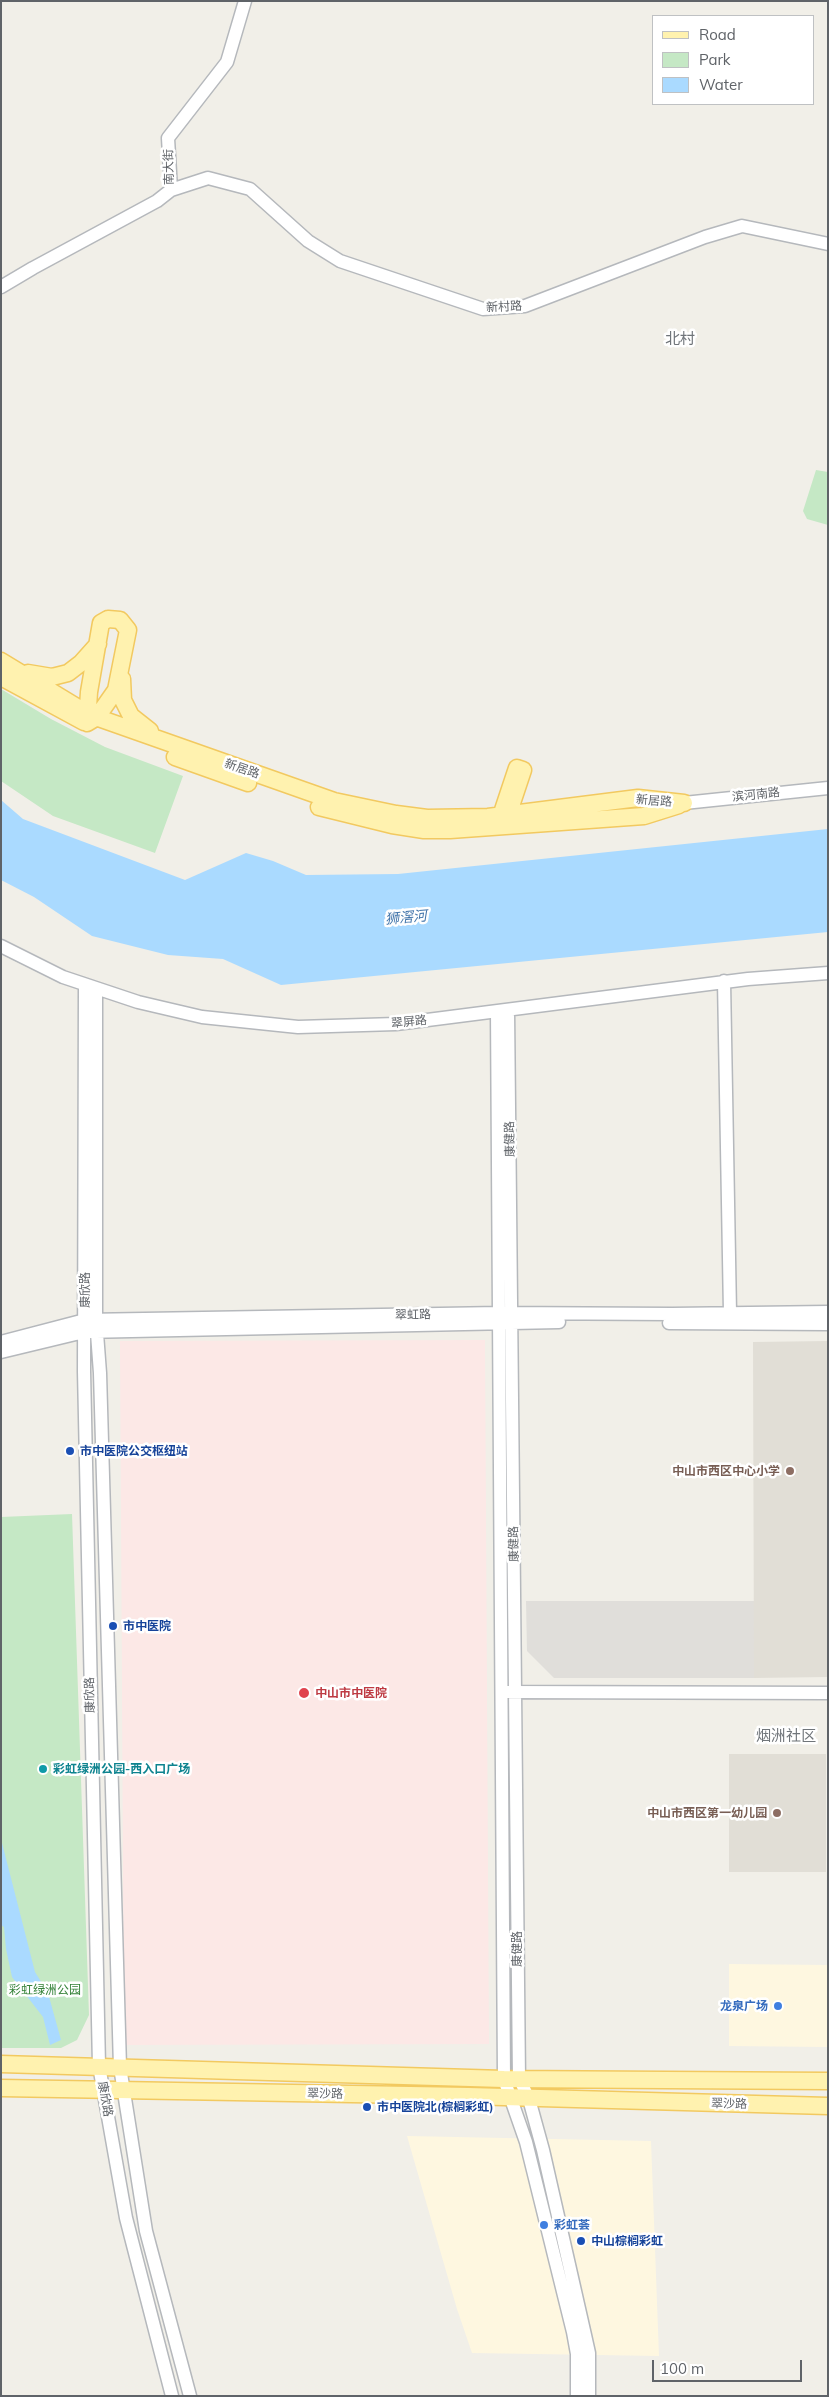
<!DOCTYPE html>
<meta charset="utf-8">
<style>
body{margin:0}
#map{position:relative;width:829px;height:2397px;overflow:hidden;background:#f1efe8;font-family:Mulish,sans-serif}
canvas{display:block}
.frame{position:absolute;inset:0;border:2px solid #5f6368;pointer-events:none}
.legend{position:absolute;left:652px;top:15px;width:162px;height:90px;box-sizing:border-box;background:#fff;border:1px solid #bfc1c3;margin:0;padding:6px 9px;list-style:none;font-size:15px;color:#5f6368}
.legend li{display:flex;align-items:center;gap:10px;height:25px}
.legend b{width:25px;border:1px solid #bfc1c3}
.scale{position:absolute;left:652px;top:2360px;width:150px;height:22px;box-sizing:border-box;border:2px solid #5f6368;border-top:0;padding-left:6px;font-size:15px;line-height:18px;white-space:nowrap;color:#5f6368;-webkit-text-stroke:4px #fff;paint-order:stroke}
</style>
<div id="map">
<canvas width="829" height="2397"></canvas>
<div class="frame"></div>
<ul class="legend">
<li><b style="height:6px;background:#fff2af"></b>Road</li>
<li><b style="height:14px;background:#c5e8c5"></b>Park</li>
<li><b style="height:14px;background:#aadaff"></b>Water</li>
</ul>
<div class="scale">100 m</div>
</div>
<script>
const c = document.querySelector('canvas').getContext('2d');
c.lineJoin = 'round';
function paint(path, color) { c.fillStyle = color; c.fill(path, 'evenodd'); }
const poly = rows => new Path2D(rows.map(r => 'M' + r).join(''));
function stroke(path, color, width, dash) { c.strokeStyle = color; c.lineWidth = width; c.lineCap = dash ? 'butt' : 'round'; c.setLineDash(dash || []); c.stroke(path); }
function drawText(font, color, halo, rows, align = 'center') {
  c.font = font + ' Mulish,"Noto Sans SC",sans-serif'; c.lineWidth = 5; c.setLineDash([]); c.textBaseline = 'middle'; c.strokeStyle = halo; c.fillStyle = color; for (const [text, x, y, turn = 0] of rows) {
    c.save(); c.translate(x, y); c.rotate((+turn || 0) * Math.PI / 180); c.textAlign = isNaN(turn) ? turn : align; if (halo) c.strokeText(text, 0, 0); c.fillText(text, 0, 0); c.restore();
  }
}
const commercial = poly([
 [729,1964,828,1965,828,2047,729,2046],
 [407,2136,651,2141,659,2356,472,2353,457,2309]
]);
const industrial = poly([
 [526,1601,754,1601,754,1678,554,1678,527,1651]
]);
const education = poly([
 [828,1341,828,1677,754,1678,753,1342],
 [729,1754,826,1754,826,1872,729,1872]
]);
const medical = poly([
 [485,1340,489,2044,124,2045,120,1341]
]);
const green = poly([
 [816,470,828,472,828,525,807,519,803,511],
 [1,689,51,719,105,747,183,776,155,853,53,816,1,781],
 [72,1514,89,2015,77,2040,61,2048,1,2048,1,1517]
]);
const water = poly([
 [1,800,23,819,185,880,246,853,273,861,306,875,398,874,828,829,828,932,281,985,223,959,168,955,92,936,34,897,1,880],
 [1,1839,35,1972,48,1993,61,2040,50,2045,43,2017,12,1977,6,1949,4,1927,1,1925]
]);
const minor = poly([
 [171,190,208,178,250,189,308,241,340,261,483,309,525,306,705,237,742,226,828,244],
 [1,287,33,268,157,201,171,190,168,138,227,62,245,1],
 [684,803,828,788],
 [1,946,63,977,138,1002,202,1017,298,1027,396,1024,748,979,828,973],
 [724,981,730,1313],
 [85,985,84,1371,99,2066,126,2218,172,2396],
 [96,989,96,1320,100,1373,120,2067,146,2231,190,2396],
 [508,1010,519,2078,529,2099,543,2150,585,2335,589,2353,589,2396],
 [497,1011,504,2079,526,2142,573,2332,577,2354,577,2396],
 [669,1323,828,1324],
 [1,1342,85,1320,499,1313,672,1314,828,1312],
 [1,1352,84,1332,559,1322],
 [508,1692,828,1693]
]);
const major = poly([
 [108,619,120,620,128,630,116,690,97,717,87,723,89,692,101,623,108,619],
 [1,661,90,715,334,801,396,814,427,818,488,817,638,798,684,803],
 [28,673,52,677,68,673,81,663,98,644],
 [1,677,84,722],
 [122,679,123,700,131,716,150,731],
 [175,757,248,783],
 [319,807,392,825,424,830,450,830,644,816,679,805],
 [498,825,517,768,523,770,505,824],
 [1,2064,504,2079,828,2081],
 [1,2088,468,2096,828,2106]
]);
const markers = [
 [70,1451,5,"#1a4fb4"],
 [790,1471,5,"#8d6e63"],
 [113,1626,5,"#1a4fb4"],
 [304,1693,6,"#e0444e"],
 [43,1769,5,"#0f9aa8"],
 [777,1813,5,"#8d6e63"],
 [778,2006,5,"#3f7fe0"],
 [367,2107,5,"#1a4fb4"],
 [544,2225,5,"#3f7fe0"],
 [581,2241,5,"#1a4fb4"]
];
const streetNames = [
 ["南大街",169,167,-91],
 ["新村路",504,307,-3],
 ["新居路",242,769,19],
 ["滨河南路",756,795,-6],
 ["新居路",654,801,4],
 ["翠屏路",409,1022,-6],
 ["康健路",510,1139,-91],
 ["康欣路",85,1290,-90],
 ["翠虹路",413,1315,-1],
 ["康健路",514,1544,-91],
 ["康欣路",90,1695,-91],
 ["康健路",517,1949,-90],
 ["翠沙路",325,2094,1],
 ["康欣路",105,2099,80],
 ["翠沙路",729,2104,1]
];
const transitNames = [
 ["市中医院公交枢纽站",80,1451],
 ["市中医院",123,1626],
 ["市中医院北(棕榈彩虹)",377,2107],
 ["中山棕榈彩虹",591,2241]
];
const educationNames = [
 ["中山市西区中心小学",780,1471],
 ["中山市西区第一幼儿园",767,1813]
];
const healthNames = [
 ["中山市中医院",315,1693]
];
const cultureNames = [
 ["彩虹绿洲公园-西入口广场",53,1769]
];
const parkNames = [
 ["彩虹绿洲公园",45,1990]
];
const shopNames = [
 ["龙泉广场",768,2006],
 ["彩虹荟",554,2225,"left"]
];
const waterNames = [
 ["狮滘河",406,918,-5]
];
const quarterNames = [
 ["北村",680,339],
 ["烟洲社区",786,1736]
];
paint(commercial, '#fef7e0');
paint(industrial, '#e0deda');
paint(education, '#e1ded6');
paint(medical, '#fce8e6');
paint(green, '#c5e8c5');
paint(water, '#aadaff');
stroke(minor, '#b5b8bc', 15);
stroke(major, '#f2c960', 19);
stroke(minor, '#fff', 12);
stroke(major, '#fff2af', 16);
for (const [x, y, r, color] of markers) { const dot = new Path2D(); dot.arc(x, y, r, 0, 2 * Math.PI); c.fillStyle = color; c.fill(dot); stroke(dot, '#fff', 2); }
drawText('12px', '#5f6368', '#fff', streetNames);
drawText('bold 12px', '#164399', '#fff', transitNames, 'left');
drawText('bold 12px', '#785e54', '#fff', educationNames, 'right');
drawText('bold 12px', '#be3a42', '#fff', healthNames, 'left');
drawText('bold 12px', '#0d838f', '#fff', cultureNames, 'left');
drawText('12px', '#348238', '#fff', parkNames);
drawText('bold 12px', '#366cbe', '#fff', shopNames, 'right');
drawText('italic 14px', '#4174aa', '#fff', waterNames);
drawText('15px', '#70757a', '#fff', quarterNames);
</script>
